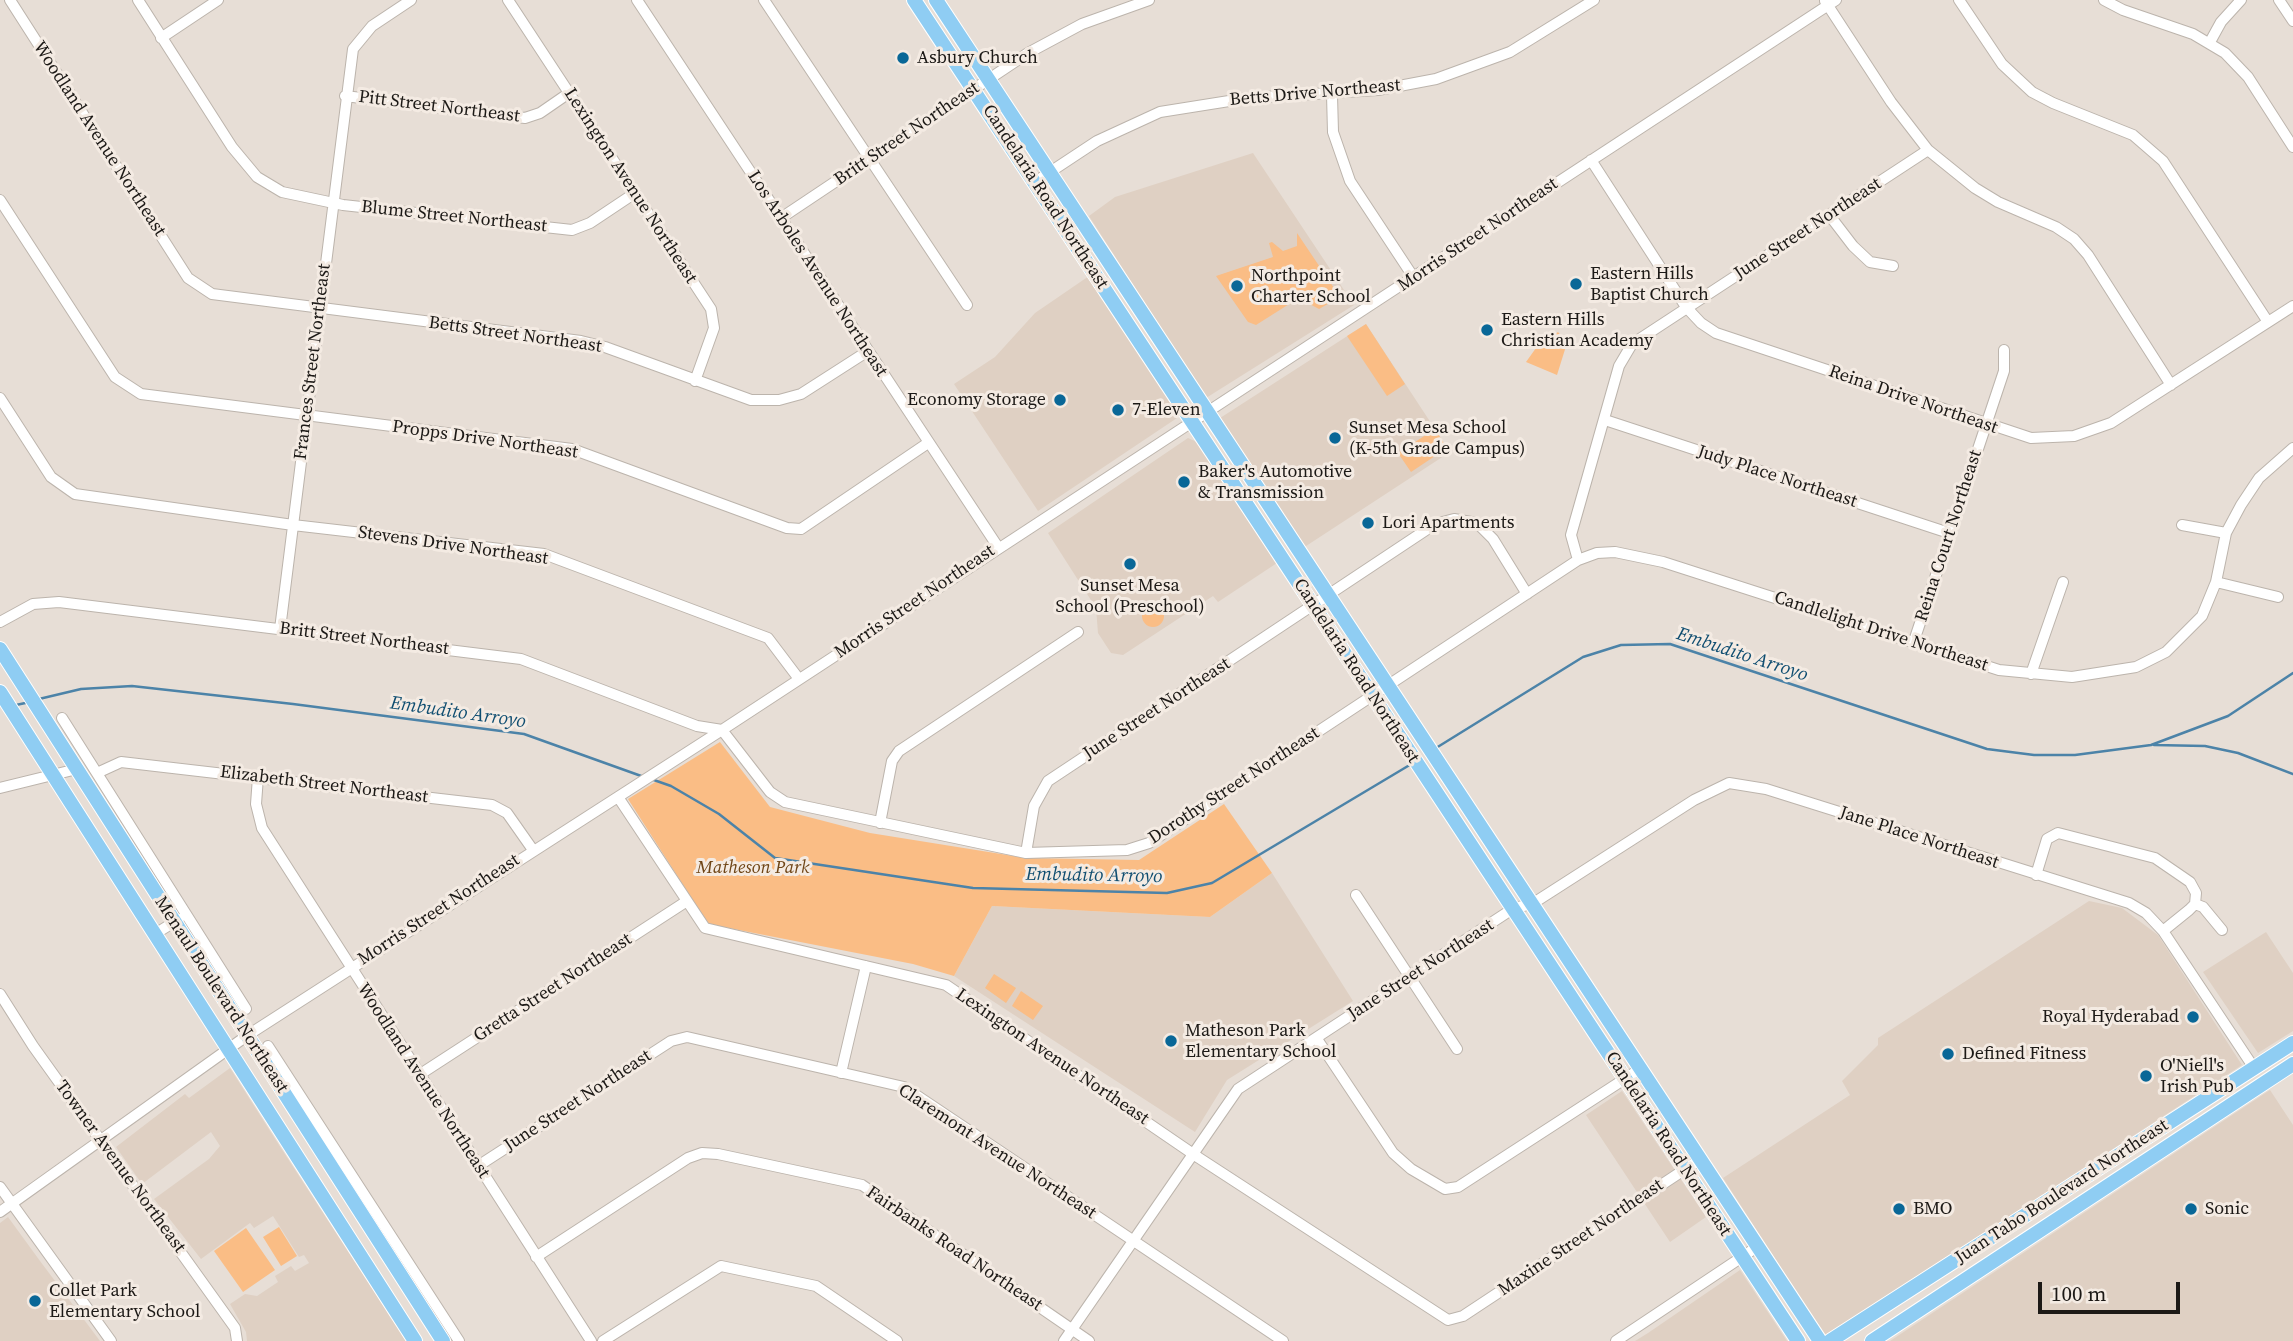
<!DOCTYPE html>
<style>
body{margin:0}
#map{position:relative;width:2293px;height:1341px;overflow:hidden;background:#e7ded6;font-family:"Source Serif 4",serif}
canvas{display:block}
.scale{position:absolute;left:2038px;top:1282px;width:142px;height:32px;box-sizing:border-box;border:4px solid #1c1916;border-top:0;padding-left:9px;font-size:21px;line-height:24px;white-space:nowrap;color:#1c1916;-webkit-text-stroke:5px #f4ebe3;paint-order:stroke}
</style>
<div id="map">
<canvas width="2293" height="1341"></canvas>
<div class="scale">100 m</div>
</div>
<script>
const c = document.querySelector('canvas').getContext('2d');
c.lineJoin = 'round';
function paint(path, color) { c.fillStyle = color; c.fill(path, 'evenodd'); }
const poly = rows => new Path2D(rows.map(r => 'M' + r).join(''));
function stroke(path, color, width, dash) { c.strokeStyle = color; c.lineWidth = width; c.lineCap = dash ? 'butt' : 'round'; c.setLineDash(dash || []); c.stroke(path); }
function drawText(font, color, halo, rows, align = 'center') {
  c.font = font + ' "Source Serif 4",serif'; c.lineWidth = 6; c.setLineDash([]); c.textBaseline = 'middle'; c.strokeStyle = halo; c.fillStyle = color; for (const [text, x, y, turn = 0] of rows) {
    c.save(); c.translate(x, y); c.rotate((+turn || 0) * Math.PI / 180); c.textAlign = isNaN(turn) ? turn : align; if (halo) c.strokeText(text, 0, 0); c.fillText(text, 0, 0); c.restore();
  }
}
const built = poly([
 [1253,153,1354,305,1206,398,1089,216,1115,197],
 [1089,276,1180,416,1038,511,954,384,995,357,1035,313],
 [1366,324,1450,452,1303,548,1217,420],
 [1188,438,1197,442,1277,563,1218,602,1213,596,1123,655,1111,653,1098,633,1096,608,1048,533],
 [1272,873,1353,1001,1227,1080,1195,1132,954,976,992,906,1210,917],
 [2089,901,2122,908,2158,935,2242,1065,1825,1336,1723,1178,1850,1095,1842,1081,1878,1045,1878,1038],
 [2266,932,2293,973,2293,1031,2258,1053,2203,972],
 [230,1068,279,1145,406,1341,247,1341,246,1332,230,1304,245,1294,257,1296,278,1282,275,1276,291,1266,295,1271,309,1263,304,1255,299,1257,273,1216,254,1228,250,1223,201,1259,154,1199,209,1159,220,1146,211,1132,142,1184,116,1147,185,1094,189,1098],
 [2270,1090,2293,1125,2293,1341,1890,1341],
 [1622,1091,1706,1217,1670,1242,1586,1115],
 [8,1217,40,1261,100,1341,0,1341,0,1223],
 [1740,1270,1787,1341,1635,1341,1648,1333]
]);
const green = poly([
 [1297,233,1340,297,1319,309,1304,301,1294,301,1256,325,1248,322,1216,276,1273,257,1269,243,1272,242,1283,251,1297,246],
 [1366,324,1405,384,1387,396,1347,336],
 [1558,332,1567,343,1557,375,1526,362,1536,348],
 [1435,429,1447,448,1411,472,1398,453],
 '1142 616a11 11 0 1 1 22 0a11 11 0 1 1-22 0Z',
 [720,742,770,807,870,833,1026,858,1139,860,1224,804,1272,873,1210,917,992,906,954,976,913,964,708,924,628,799],
 [994,974,1016,988,1006,1003,985,988],
 [1021,991,1043,1006,1033,1020,1012,1006],
 [279,1227,297,1256,281,1266,263,1237],
 [246,1228,275,1270,243,1292,214,1251]
]);
const stream = poly([
 [39,699,81,689,132,686,293,704,524,734,644,777],
 [16,705,30,702],
 [2154,745,2205,746,2238,753,2293,774],
 [1436,748,1583,657,1621,645,1670,644,1987,749,2034,755,2075,755,2151,745,2228,716,2293,673],
 [651,779,671,786,719,814,775,858,973,888,1167,893,1212,883,1413,763]
]);
const minor = poly([
 [10,0,188,278,212,294,581,341,605,347,751,400,779,400,801,394,868,351],
 [138,0,232,147,257,177,282,192,343,205,572,230,590,223,635,193],
 [508,0,711,309,714,328,695,381],
 [637,0,998,547],
 [764,0,967,305],
 [1959,0,2002,64,2032,92,2053,103,2133,135,2163,161,2268,322],
 [2104,0,2123,10,2193,34,2225,53,2248,77,2293,147],
 [2279,0,2293,21],
 [1825,1,1891,102,1928,150,1975,188,1998,202,2056,227,2074,239,2088,255,2171,385],
 [161,38,218,0],
 [2210,42,2221,22,2241,0],
 [1332,95,1333,132,1350,181,1414,278],
 [345,96,525,118,540,113,569,93],
 [1591,160,1686,307,1701,323,1716,333,2031,438,2074,436,2111,423,2293,306],
 [1035,182,1097,141,1160,112,1248,98,1378,90,1436,79,1510,52,1594,0],
 [0,200,115,377,141,394,572,449,787,528,801,529,928,443],
 [1830,216,1853,246,1870,262,1893,266],
 [781,218,1028,53,1082,24,1149,0],
 [0,398,51,477,75,494,293,525,544,554,768,638,799,679],
 [1605,420,1949,533],
 [2182,525,2226,533],
 [1578,560,1571,535,1619,366,1632,344,1928,150],
 [2216,582,2278,597],
 [0,622,33,604,59,602,521,659,697,726,722,730,770,792,785,802,1026,853,1127,850,1149,843,1578,560,1597,553,1615,552,1663,562,1999,670,2072,677,2136,667,2166,652,2202,616,2216,582,2226,533,2241,505,2259,478,2293,448],
 [280,629,353,49,372,26,411,0],
 [1914,641,2004,371,2004,350],
 [2031,674,2063,582],
 [62,718,246,1009],
 [97,773,121,762,492,805,507,813,533,850],
 [258,777,256,804,262,828,591,1341],
 [0,788,77,769],
 [618,797,705,928,946,985,1199,1158,1448,1320,1463,1316,1699,1160],
 [880,823,892,761,899,751,1078,632],
 [1026,853,1034,806,1048,781,1435,524,1454,519,1477,523,1493,539,1527,594],
 [2036,875,2047,839,2058,833,2155,858,2190,882,2196,893,2195,904,2189,910,2163,931],
 [1356,895,1457,1049],
 [2195,904,2203,907,2222,930],
 [155,934,179,919],
 [0,994,33,1046,235,1328,237,1341],
 [1317,1039,1393,1153,1411,1169,1445,1189,1458,1187,1640,1069],
 [268,1046,459,1341],
 [841,1073,866,966],
 [419,1075,687,901],
 [478,1166,671,1041,687,1037,904,1087,1283,1341],
 [0,1187,111,1341],
 [0,1212,248,1035,722,730,1836,0],
 [536,1257,688,1158,702,1153,718,1154,862,1185,1089,1341],
 [603,1341,721,1266,816,1286,897,1341],
 [1064,1341,1238,1089,1514,908,1532,904,1694,800,1729,783,1766,789,2129,903,2146,913,2163,931,2254,1068],
 [1616,1341,1757,1247]
]);
const major = poly([
 [914,0,1798,1341],
 [936,0,1820,1341],
 [0,649,443,1341],
 [0,692,415,1341],
 [1830,1341,2293,1043],
 [1872,1341,2293,1064]
]);
const markers = [
 [903,58,7,"#096797"],
 [1576,284,7,"#096797"],
 [1237,286,7,"#096797"],
 [1487,330,7,"#096797"],
 [1060,400,7,"#096797"],
 [1118,410,7,"#096797"],
 [1335,438,7,"#096797"],
 [1184,482,7,"#096797"],
 [1368,523,7,"#096797"],
 [1130,564,7,"#096797"],
 [2193,1017,7,"#096797"],
 [1171,1041,7,"#096797"],
 [1948,1054,7,"#096797"],
 [2146,1076,7,"#096797"],
 [1899,1209,7,"#096797"],
 [2191,1209,7,"#096797"],
 [35,1301,7,"#096797"]
];
const poiNames = [
 ["Asbury Church",917,58],
 ["Eastern Hills",1590,274],
 ["Baptist Church",1590,295],
 ["Northpoint",1251,276],
 ["Charter School",1251,297],
 ["Eastern Hills",1501,320],
 ["Christian Academy",1501,341],
 ["Economy Storage",1046,400,"right"],
 ["7-Eleven",1132,410],
 ["Sunset Mesa School",1349,428],
 ["(K-5th Grade Campus)",1349,449],
 ["Baker's Automotive",1198,472],
 ["& Transmission",1198,493],
 ["Lori Apartments",1382,523],
 ["Sunset Mesa",1130,586,"center"],
 ["School (Preschool)",1130,607,"center"],
 ["Royal Hyderabad",2179,1017,"right"],
 ["Matheson Park",1185,1031],
 ["Elementary School",1185,1052],
 ["Defined Fitness",1962,1054],
 ["O'Niell's",2160,1066],
 ["Irish Pub",2160,1087],
 ["BMO",1913,1209],
 ["Sonic",2205,1209],
 ["Collet Park",49,1291],
 ["Elementary School",49,1312]
];
const streetNames = [
 ["Betts Drive Northeast",1315,93,-5],
 ["Pitt Street Northeast",439,107,7],
 ["Britt Street Northeast",907,134,-34],
 ["Woodland Avenue Northeast",99,139,57],
 ["Lexington Avenue Northeast",630,186,57],
 ["Candelaria Road Northeast",1045,197,57],
 ["Blume Street Northeast",454,217,6],
 ["June Street Northeast",1808,229,-33],
 ["Morris Street Northeast",1478,235,-34],
 ["Los Arboles Avenue Northeast",817,274,57],
 ["Betts Street Northeast",515,335,8],
 ["Frances Street Northeast",313,362,-83],
 ["Reina Drive Northeast",1913,400,19],
 ["Propps Drive Northeast",485,440,8],
 ["Judy Place Northeast",1777,477,18],
 ["Reina Court Northeast",1949,536,-72],
 ["Stevens Drive Northeast",453,546,8],
 ["Morris Street Northeast",915,602,-34],
 ["Candlelight Drive Northeast",1881,632,18],
 ["Britt Street Northeast",364,639,7],
 ["Candelaria Road Northeast",1356,671,57],
 ["June Street Northeast",1157,709,-33],
 ["Elizabeth Street Northeast",324,785,7],
 ["Dorothy Street Northeast",1234,786,-33],
 ["Jane Place Northeast",1919,838,18],
 ["Morris Street Northeast",439,910,-33],
 ["Jane Street Northeast",1421,970,-33],
 ["Gretta Street Northeast",553,988,-33],
 ["Menaul Boulevard Northeast",221,995,57],
 ["Lexington Avenue Northeast",1052,1057,34],
 ["Woodland Avenue Northeast",423,1081,57],
 ["June Street Northeast",578,1101,-33],
 ["Candelaria Road Northeast",1668,1144,57],
 ["Claremont Avenue Northeast",997,1152,33],
 ["Towner Avenue Northeast",120,1167,54],
 ["Juan Tabo Boulevard Northeast",2062,1192,-33],
 ["Maxine Street Northeast",1581,1238,-34],
 ["Fairbanks Road Northeast",954,1249,34]
];
const parkNames = [
 ["Matheson Park",753,868]
];
const waterNames = [
 ["Embudito Arroyo",1742,655,18],
 ["Embudito Arroyo",458,713,8],
 ["Embudito Arroyo",1094,876,1]
];
paint(built, '#dfd0c3');
paint(green, '#fabd85');
stroke(stream, '#4c83a8', 2.5);
stroke(minor, '#bcb4ac', 12);
stroke(major, '#fff', 16);
stroke(minor, '#fff', 10);
stroke(major, '#8fcdf3', 14);
for (const [x, y, r, color] of markers) { const dot = new Path2D(); dot.arc(x, y, r, 0, 2 * Math.PI); c.fillStyle = color; c.fill(dot); stroke(dot, '#f4ebe3', 2.5); }
drawText('18px', '#1c1916', '#f4ebe3', poiNames, 'left');
drawText('18px', '#1c1916', '#f4ebe3', streetNames);
drawText('italic 18px', '#6f4516', '#f4ebe3', parkNames);
drawText('italic 19px', '#104e71', '#f4ebe3', waterNames);
</script>
